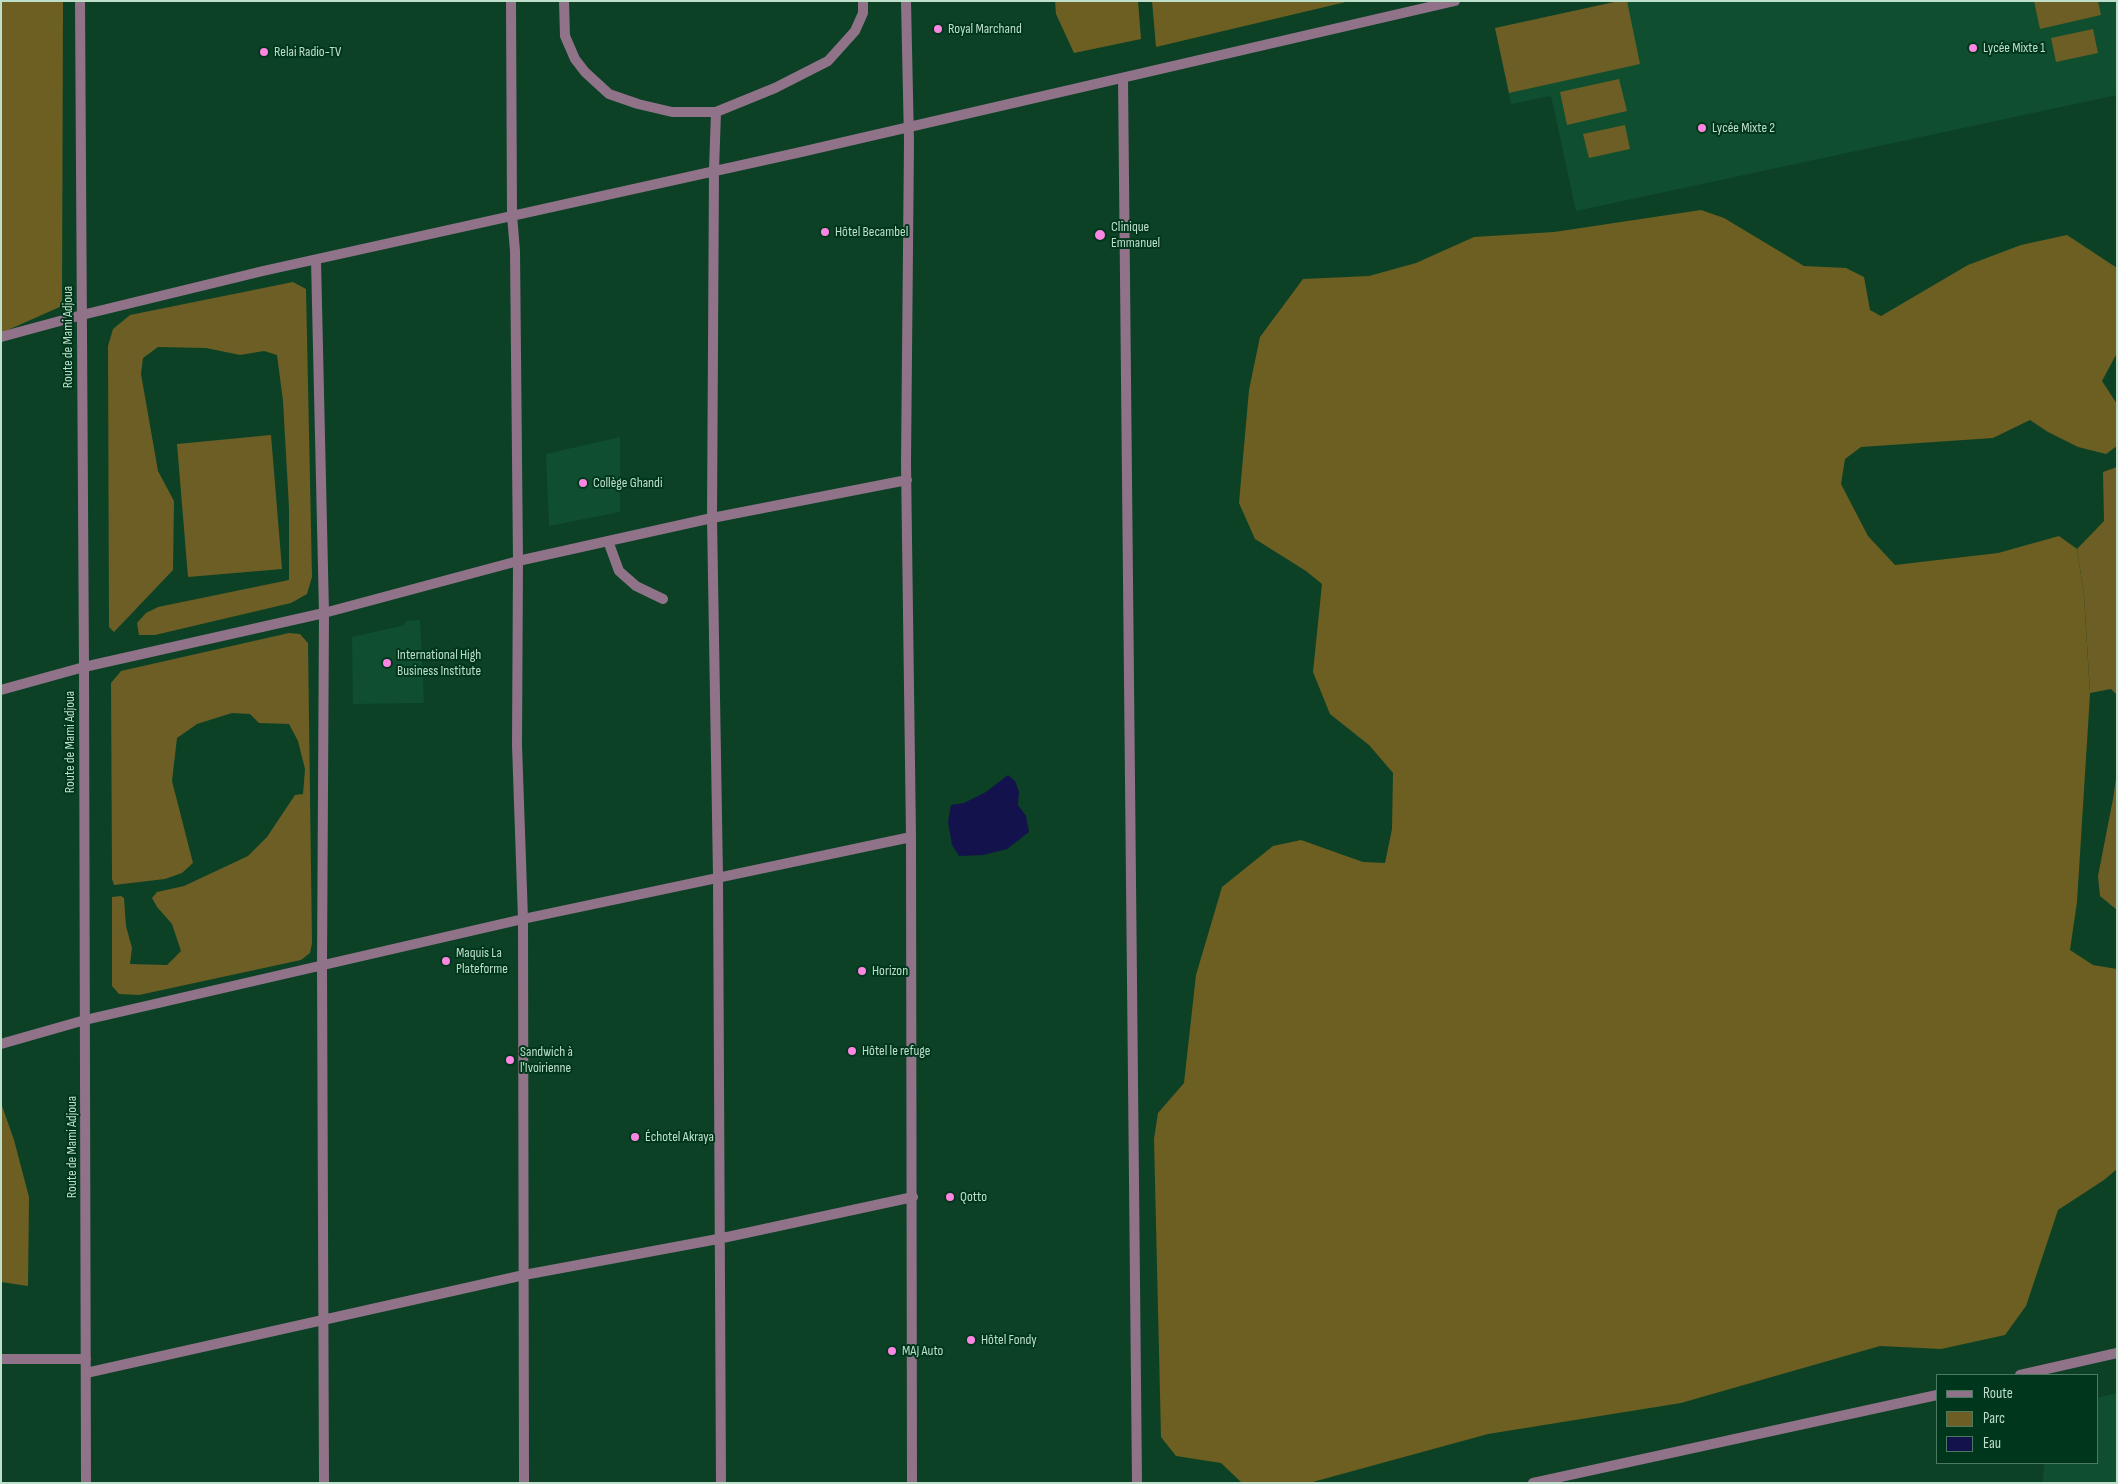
<!DOCTYPE html>
<meta charset="utf-8">
<style>
body{margin:0}
#map{position:relative;width:2118px;height:1484px;overflow:hidden;background:#0c4126;font-family:"Sofia Sans Condensed",sans-serif}
canvas{display:block}
.frame{position:absolute;inset:0;border:2px solid #bedfc9;pointer-events:none}
.legend{position:absolute;left:1936px;top:1374px;width:162px;height:90px;box-sizing:border-box;background:#00371c;border:1px solid #4c7a61;margin:0;padding:6px 9px;list-style:none;font-size:15px;color:#bedfc9}
.legend li{display:flex;align-items:center;gap:10px;height:25px}
.legend b{width:25px;border:1px solid #4c7a61}
</style>
<div id="map">
<canvas width="2118" height="1484"></canvas>
<div class="frame"></div>
<ul class="legend">
<li><b style="height:6px;background:#907388"></b>Route</li>
<li><b style="height:14px;background:#6c5e24"></b>Parc</li>
<li><b style="height:14px;background:#14124c"></b>Eau</li>
</ul>
</div>
<script>
const c = document.querySelector('canvas').getContext('2d');
c.lineJoin = 'round';
function paint(path, color) { c.fillStyle = color; c.fill(path, 'evenodd'); }
const poly = rows => new Path2D(rows.map(r => 'M' + r).join(''));
function stroke(path, color, width, dash) { c.strokeStyle = color; c.lineWidth = width; c.lineCap = dash ? 'butt' : 'round'; c.setLineDash(dash || []); c.stroke(path); }
function drawText(font, color, halo, rows, align = 'center') {
  c.font = font + ' "Sofia Sans Condensed",sans-serif'; c.lineWidth = 4; c.setLineDash([]); c.textBaseline = 'middle'; c.strokeStyle = halo; c.fillStyle = color; for (const [text, x, y, turn = 0] of rows) {
    c.save(); c.translate(x, y); c.rotate((+turn || 0) * Math.PI / 180); c.textAlign = isNaN(turn) ? turn : align; if (halo) c.strokeText(text, 0, 0); c.fillText(text, 0, 0); c.restore();
  }
}
const built = poly([
 [1619,1,2117,1,2117,95,1576,211,1551,96,1511,104,1495,28],
 [620,437,620,512,549,526,546,454],
 [420,620,424,703,353,704,352,637,405,625,405,621],
 [2117,1393,2117,1482,2043,1483,2044,1463,2097,1463,2097,1398]
]);
const green = poly([
 [1619,1,1627,1,1640,64,1509,93,1495,28],
 [2034,1,2098,1,2101,15,2040,29],
 [2093,29,2098,53,2056,62,2051,38],
 [1619,79,1627,111,1567,125,1560,92],
 [1625,125,1630,149,1589,158,1583,134],
 [293,282,306,289,312,577,307,594,291,603,155,635,139,635,137,623,146,613,158,607,289,580,289,508,283,401,277,355,264,351,240,355,206,348,158,347,143,358,141,374,158,471,174,501,173,570,114,632,109,627,108,346,113,329,130,315],
 [271,435,282,569,188,577,177,444],
 [2117,467,2117,695,2111,689,2090,693,2084,595,2077,549,2104,521,2103,472],
 [289,633,300,634,308,643,312,943,310,953,301,960,139,995,119,994,112,986,112,897,121,896,124,898,126,926,132,948,130,964,167,965,181,951,172,924,157,907,152,898,157,892,184,886,248,856,267,837,295,795,303,794,305,769,298,741,289,724,259,723,250,714,232,713,197,724,177,738,172,781,193,863,182,873,165,879,114,885,112,879,111,683,121,671],
 [2117,772,2117,910,2100,896,2098,876,2113,799]
]);
const forest = poly([
 [1,1,63,1,62,306,1,333],
 [1055,1,1138,1,1141,39,1074,53,1056,14],
 [1152,1,1350,1,1156,47],
 [1701,210,1724,218,1804,266,1846,268,1864,277,1870,310,1881,316,1968,265,2021,245,2067,235,2117,268,2117,353,2102,381,2117,404,2117,446,2106,454,2078,447,2048,432,2030,420,1993,438,1861,447,1845,459,1841,484,1868,536,1895,565,1998,553,2059,536,2077,549,2084,595,2090,694,2077,902,2070,950,2093,965,2117,969,2117,1169,2104,1180,2058,1210,2026,1306,2005,1335,1941,1349,1880,1346,1681,1403,1488,1434,1309,1483,1242,1483,1221,1463,1176,1456,1161,1437,1154,1139,1158,1113,1184,1083,1196,975,1222,887,1273,846,1301,840,1363,862,1385,863,1392,829,1393,773,1369,745,1330,714,1313,672,1322,584,1306,571,1255,539,1239,503,1249,390,1260,337,1303,279,1369,276,1416,263,1474,237,1554,232],
 [1,1103,14,1140,29,1197,28,1286,1,1282]
]);
const water = poly([
 [1008,775,1015,781,1019,792,1018,805,1026,816,1029,832,1007,849,983,855,959,856,952,845,948,822,951,805,964,803,986,792]
]);
const minor = poly([
 [80,1,84,667,86,1483],
 [511,1,512,215,515,251,518,561,517,745,523,919,524,1483],
 [564,1,565,36,575,59,585,72,609,94,638,104,672,112,716,112,775,88,828,61,855,31,863,13,863,1],
 [906,1,909,141,906,463,911,837,912,1483],
 [1123,78,1137,1483],
 [716,112,714,170,712,518,718,876,721,1483],
 [316,260,324,613,322,965,324,1483],
 [1,337,82,315,263,271,801,152,1455,1],
 [608,541,619,571,636,586,663,599],
 [1,690,84,667,324,613,518,561,712,518,907,480],
 [1,1044,85,1020,523,919,911,837],
 [1,1359,86,1359],
 [86,1373,524,1275,718,1239,913,1197],
 [2020,1375,2117,1353],
 [1533,1483,1937,1395]
]);
const markers = [
 [938,29,5,"#fd86e2"],
 [1973,48,5,"#fd86e2"],
 [264,52,5,"#fd86e2"],
 [1702,128,5,"#fd86e2"],
 [825,232,5,"#fd86e2"],
 [1100,235,6,"#fd86e2"],
 [583,483,5,"#fd86e2"],
 [387,663,5,"#fd86e2"],
 [446,961,5,"#fd86e2"],
 [862,971,5,"#fd86e2"],
 [852,1051,5,"#fd86e2"],
 [510,1060,5,"#fd86e2"],
 [635,1137,5,"#fd86e2"],
 [950,1197,5,"#fd86e2"],
 [971,1340,5,"#fd86e2"],
 [892,1351,5,"#fd86e2"]
];
const poiNames = [
 ["Royal Marchand",948,29],
 ["Lycée Mixte 1",1983,48],
 ["Relai Radio-TV",274,52],
 ["Lycée Mixte 2",1712,128],
 ["Clinique",1111,227],
 ["Emmanuel",1111,243],
 ["Hôtel Becambel",835,232],
 ["Collège Ghandi",593,483],
 ["International High",397,655],
 ["Business Institute",397,671],
 ["Maquis La",456,953],
 ["Plateforme",456,969],
 ["Horizon",872,971],
 ["Hôtel le refuge",862,1051],
 ["Sandwich à",520,1052],
 ["l'Ivoirienne",520,1068],
 ["Échotel Akraya",645,1137],
 ["Qotto",960,1197],
 ["Hôtel Fondy",981,1340],
 ["MAJ Auto",902,1351]
];
const streetNames = [
 ["Route de Mami Adjoua",68,337,-90],
 ["Route de Mami Adjoua",70,742,-90],
 ["Route de Mami Adjoua",72,1147,-90]
];
paint(built, '#104e30');
paint(green, '#6c5e24');
paint(forest, '#6d5f21');
paint(water, '#14124c');
stroke(minor, '#907388', 10);
for (const [x, y, r, color] of markers) { const dot = new Path2D(); dot.arc(x, y, r, 0, 2 * Math.PI); c.fillStyle = color; c.fill(dot); stroke(dot, '#00371c', 2); }
drawText('14px', '#bedfc9', '#00371c', poiNames, 'left');
drawText('14px', '#bedfc9', '#00371c', streetNames);
</script>
